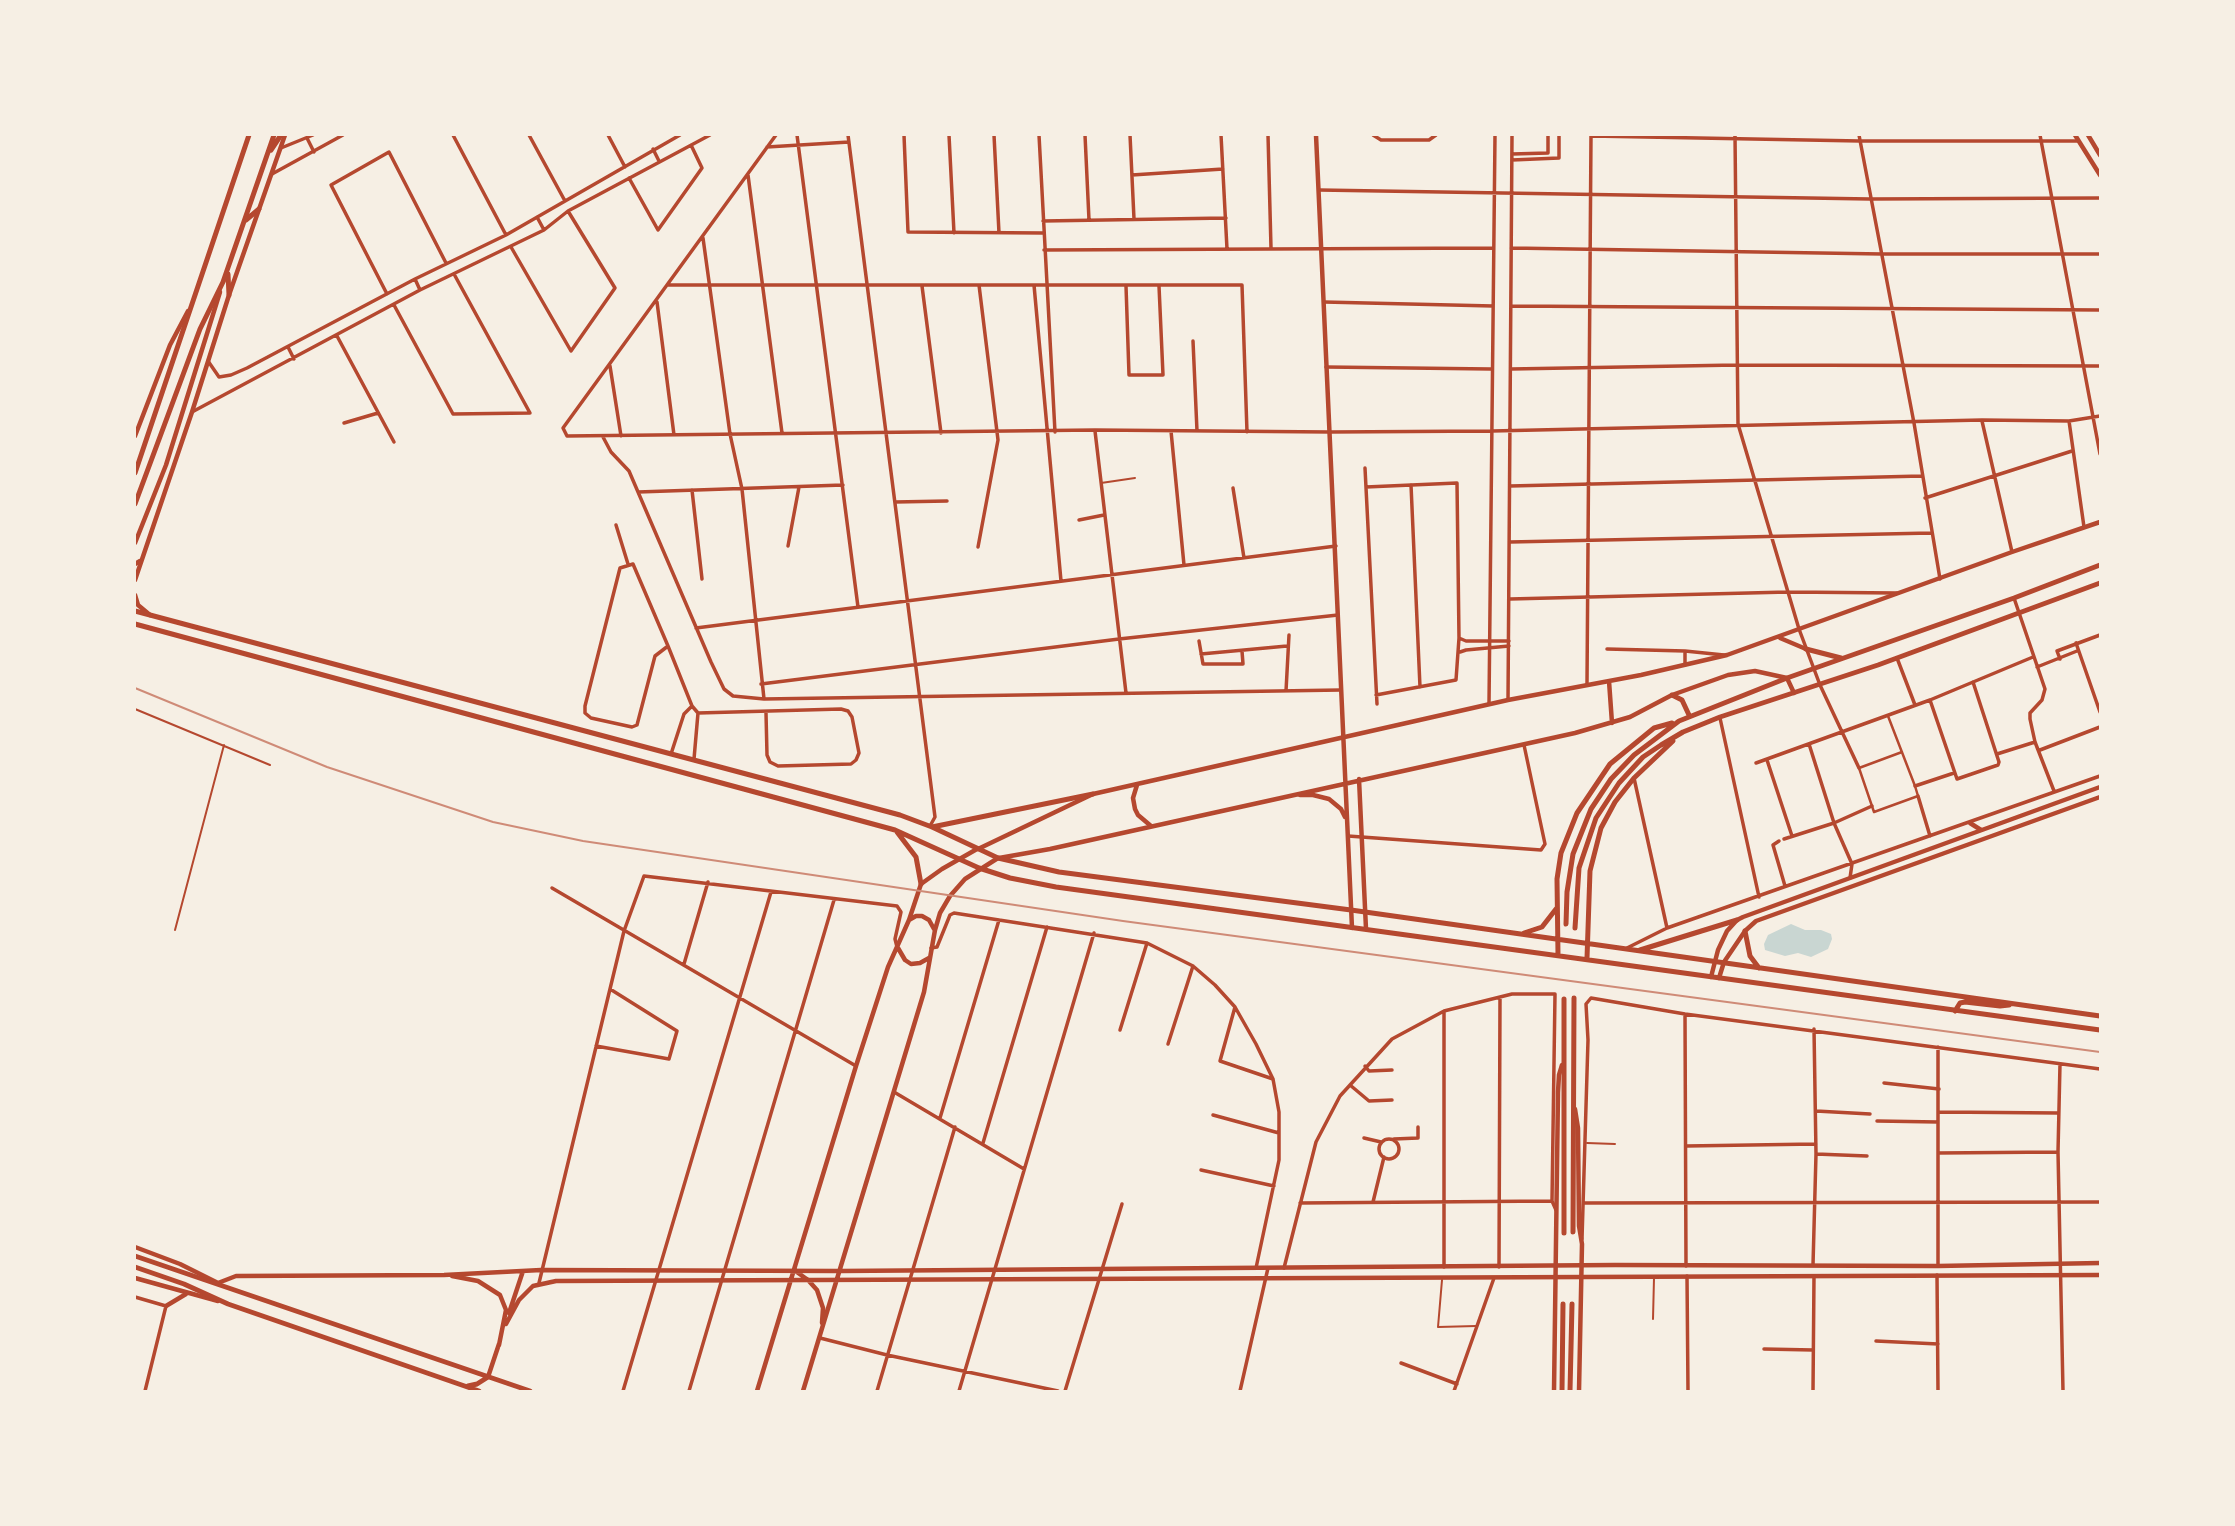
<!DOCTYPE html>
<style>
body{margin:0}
#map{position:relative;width:2235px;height:1526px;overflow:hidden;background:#f6efe4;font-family:"Sofia Sans Condensed",sans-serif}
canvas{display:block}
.frame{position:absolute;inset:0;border:136px solid #f6efe4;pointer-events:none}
</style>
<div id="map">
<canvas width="2235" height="1526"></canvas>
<div class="frame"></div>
</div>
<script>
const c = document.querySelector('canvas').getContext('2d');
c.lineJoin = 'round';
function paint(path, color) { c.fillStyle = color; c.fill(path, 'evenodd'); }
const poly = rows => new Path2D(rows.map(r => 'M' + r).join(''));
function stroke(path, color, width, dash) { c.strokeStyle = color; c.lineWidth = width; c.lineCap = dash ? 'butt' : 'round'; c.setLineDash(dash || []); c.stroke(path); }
const water = poly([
 [1791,924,1805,930,1821,930,1831,934,1832,939,1828,949,1811,957,1798,953,1785,956,1765,950,1764,944,1768,935]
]);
const service = poly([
 [1101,483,1135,478],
 [135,709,270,765],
 [175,930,224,745],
 [1587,1143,1615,1144],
 [1442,1280,1438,1327,1476,1326],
 [1653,1319,1654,1278]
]);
const pedestrian = poly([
 [1888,716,1915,786,1918,796,1874,812,1859,768,1902,752]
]);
const minor = poly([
 [453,135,506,235],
 [529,135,565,201],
 [608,135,625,167],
 [776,135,563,428,567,436,1095,430,1330,432,1492,431,1982,420,2069,421,2100,416],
 [797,135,858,607],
 [848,135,935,817,930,826],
 [904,135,908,232,1043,233],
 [949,135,954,233],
 [994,135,999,233],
 [1039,135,1055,432],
 [1085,135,1089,220],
 [1130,135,1134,219],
 [1221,135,1227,249],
 [1268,135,1271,248],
 [1373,135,1381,140,1429,140,1436,135],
 [1735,135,1738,424,1799,629,1820,685,1859,768],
 [1859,135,1914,423,1940,579],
 [2040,135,2100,454],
 [1591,136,1860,141,2078,141],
 [307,138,314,152],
 [767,147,849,142],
 [281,148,313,135],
 [653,149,659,161],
 [1512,154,1548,153,1548,135],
 [1512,160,1559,158,1559,135],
 [272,174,343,135],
 [748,175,782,433],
 [1132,175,1223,169],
 [629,178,658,230,702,168,691,145],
 [1319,190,1870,199,2100,198],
 [537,217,544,230],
 [1043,221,1226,218],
 [703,238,730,434,742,489,764,699],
 [511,247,571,351,615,288,568,211],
 [1511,248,1882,254,2100,254],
 [1044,250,1493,248],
 [415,279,420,290],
 [668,285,1242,285,1247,432],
 [1034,285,1061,581],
 [922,286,941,433],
 [1126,286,1129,375,1163,375,1159,286],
 [387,294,331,185,389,152,446,263],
 [657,302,674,435],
 [1324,302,1493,306],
 [394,305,453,414,530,413,454,274],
 [1511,306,2100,310],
 [337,336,394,442],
 [1193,341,1197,431],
 [288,347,294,359],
 [208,361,219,377,231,375,247,368,415,279,506,235,680,135],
 [610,366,621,436],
 [1326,367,1491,369],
 [1511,369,1737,365,2100,366],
 [192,412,420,290,544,230,568,211,710,135],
 [1982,421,2012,552],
 [2069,421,2084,527],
 [344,423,378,413],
 [1095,431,1126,693],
 [1171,431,1184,565],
 [603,437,611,452,629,471,711,662,724,689,733,696,764,699,1341,690],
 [1365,468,1377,704],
 [1411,485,1420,687],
 [1510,486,1922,476],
 [1366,487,1457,483,1459,638,1456,680,1376,695],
 [1233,488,1244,558],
 [692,490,702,579],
 [638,492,843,485],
 [1925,498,2072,451],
 [895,502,947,501],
 [1079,520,1104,515],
 [616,525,628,564],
 [1510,542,1931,533],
 [788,546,799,487],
 [978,547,998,440,979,285],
 [2014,598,2045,689,2042,700,2030,713,2030,719,2035,742,2054,791],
 [1510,599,1788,592,1897,593],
 [696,628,1336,546],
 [1459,638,1466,641,1509,641],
 [1199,641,1203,664,1243,664,1242,651],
 [2076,643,2100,712],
 [668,646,655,656,637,725,632,727,591,718,585,713,585,706,620,568,633,564,668,646,692,706,698,713,694,759],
 [1607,649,1685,651,1724,655],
 [1460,652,1466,650,1509,646],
 [1201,654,1287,646],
 [1897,658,1915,705],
 [2060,659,2057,651,2100,635],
 [1685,665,1685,651],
 [2037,667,2077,651],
 [761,684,1119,639,1338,615],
 [1587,684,1591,135],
 [1286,691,1289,635],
 [1508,700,1512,135],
 [1930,700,1957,779,1998,765,1999,762,1973,682],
 [1489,704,1495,135],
 [698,713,841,709,848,711,852,717,859,753,856,760,851,764,778,766,770,762,767,755,766,713],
 [1720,718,1759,897],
 [1809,744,1834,823,1852,864,1850,878],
 [2040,750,2100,727],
 [671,754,684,714,692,706],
 [1997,754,2035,742],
 [1767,760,1792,836],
 [1756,763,1930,700,2033,657],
 [1634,778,1667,928],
 [1915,786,1954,773],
 [1918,796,1930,836],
 [1348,836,1541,850,1545,844,1524,745],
 [1784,839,1834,823,1872,806],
 [1779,841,1773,845,1785,886],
 [552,888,856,1066],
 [931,948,937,947,950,915,954,913,1147,943,1193,966,1215,985,1235,1007,1256,1044,1273,1079,1279,1112,1279,1160,1256,1268],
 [1627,948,1667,928,2100,776],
 [684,964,708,882],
 [1235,1007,1220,1061,1273,1079],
 [1685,1014,1686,1266],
 [1120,1030,1147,943],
 [1168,1044,1193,966],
 [596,1046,669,1059,677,1031,610,989],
 [1938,1047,1938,1266],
 [2060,1064,2058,1152,2063,1391],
 [1365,1066,1369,1071,1392,1070],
 [1884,1083,1939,1089],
 [1350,1085,1369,1101,1392,1100],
 [894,1092,1024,1169],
 [1816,1111,1870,1114],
 [1939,1112,2058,1113],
 [1213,1115,1279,1133],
 [940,1118,999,920],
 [1877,1121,1938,1122],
 [1364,1138,1381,1142],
 '1379 1149a10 10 0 1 1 20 0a10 10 0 1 1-20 0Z',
 [1394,1139,1418,1138,1418,1127],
 [983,1143,1047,927],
 [1686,1146,1816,1144],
 [1938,1153,2058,1152],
 [1816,1154,1867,1156],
 [1201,1170,1274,1186],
 [1373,1202,1384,1157],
 [1300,1203,1552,1201],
 [1584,1203,2100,1202],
 [1582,1239,1588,1040,1586,1004,1591,998,1685,1014,2100,1069],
 [1813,1265,1816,1154,1814,1029],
 [1444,1267,1444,1011],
 [1499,1267,1500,997],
 [1284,1268,1316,1142,1340,1096,1392,1039,1444,1011,1512,994,1555,994,1552,1201,1556,1210],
 [1937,1275,1938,1391],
 [1687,1276,1688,1391],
 [539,1283,624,931,644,876,897,906,901,912,895,939,897,947],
 [135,1297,166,1306,145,1391],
 [820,1338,887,1355,1058,1391],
 [1876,1341,1938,1344],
 [1764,1349,1813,1350],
 [1401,1363,1457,1384],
 [623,1391,771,892],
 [689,1391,834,900],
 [877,1391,955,1127],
 [959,1391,1094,933],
 [1065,1391,1122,1204],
 [1240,1391,1268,1268],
 [1454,1391,1494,1278],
 [1813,1391,1814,1276]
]);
const tertiary = poly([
 [1316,135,1352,928],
 [135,580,192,412,229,295,285,135],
 [135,595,138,605,150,615],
 [1780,638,1806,649],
 [1609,681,1612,723],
 [1359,779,1366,929],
 [1137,785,1133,798,1135,809,1138,815,1151,826],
 [1300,795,1313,795,1329,799,1341,809,1345,817],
 [1970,823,1981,830],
 [978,849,1093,794,1508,700,1641,675,1727,655,2012,552,2100,522],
 [999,858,1050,849,1575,733,1630,717,1672,695,1728,675,1755,671,1787,678,1794,693],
 [1711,977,1718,950,1727,931,1737,920,1743,917,2100,787],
 [1719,978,1724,962,1745,931,1756,921,2100,797],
 [1575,1109,1578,1128,1579,1226,1582,1244,1579,1391],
 [1554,1391,1558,1092,1559,1075,1562,1065]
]);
const secondary = poly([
 [2075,135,2100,175],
 [2088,135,2100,155],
 [135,436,170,345,188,311],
 [135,543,166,465,220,292],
 [135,564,140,561],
 [909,920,916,916,922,916,929,920,934,929],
 [898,948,905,960,911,964,920,963,929,958],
 [135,1247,180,1264,218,1283,236,1276,444,1275,541,1270,840,1271,1615,1265,1938,1266,2100,1263],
 [794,1270,808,1280,817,1290,823,1308,822,1323],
 [452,1276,478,1281,500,1295,506,1310,499,1345],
 [135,1278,218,1301],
 [166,1306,186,1294],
 [509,1313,523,1271],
 [506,1324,519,1300,533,1286,556,1281,2100,1275],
 [488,1377,499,1344],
 [757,1391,856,1066,888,967,909,920,921,884,942,869,977,849],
 [803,1391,924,992,935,930,940,913,950,896,965,879,998,858]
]);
const primary = poly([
 [271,150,281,135],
 [246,220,259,209],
 [228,274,229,295],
 [135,473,249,135],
 [135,504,200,329,223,282,274,135],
 [135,611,900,815,932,827,998,858,1059,872,1351,910,2100,1016],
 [135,624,895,830,979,868,1010,878,1056,887,2100,1030],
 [1806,649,1841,658],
 [1672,695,1682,700,1689,715],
 [932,827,1093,794],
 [897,832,916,857,921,884],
 [1566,924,1567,892,1573,854,1591,809,1611,779,1634,755,1679,721,1787,678,2014,598,2100,565],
 [1575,928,1579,868,1596,818,1619,783,1643,757,1661,745,1683,732,1720,717,1878,665,2100,583],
 [1745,931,1750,956,1759,968],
 [1524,933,1542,927,1556,909],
 [1640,950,1737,920],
 [1558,955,1557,879,1561,853,1577,813,1610,764,1654,728,1672,723],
 [1587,958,1590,871,1601,828,1615,802,1634,778,1673,741],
 [1564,999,1564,1233],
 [1955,1011,1960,1003,1965,1002,2000,1006,2009,1005],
 [1573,1232,1574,998],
 [135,1256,530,1391],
 [135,1267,184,1284,228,1304,479,1391],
 [468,1386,477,1384,488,1377],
 [1562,1391,1563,1304],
 [1570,1391,1572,1304]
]);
const rail = poly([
 [135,688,327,767,493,822,583,841,1123,921,2100,1052]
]);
paint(water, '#c9d6d2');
stroke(service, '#b5482f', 2);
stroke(pedestrian, '#b5482f', 2.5);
stroke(minor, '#b5482f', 3.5);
stroke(tertiary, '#b5482f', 4.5);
stroke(secondary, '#b5482f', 4.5);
stroke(primary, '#b5482f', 5);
stroke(rail, '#cf8b77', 2);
</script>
